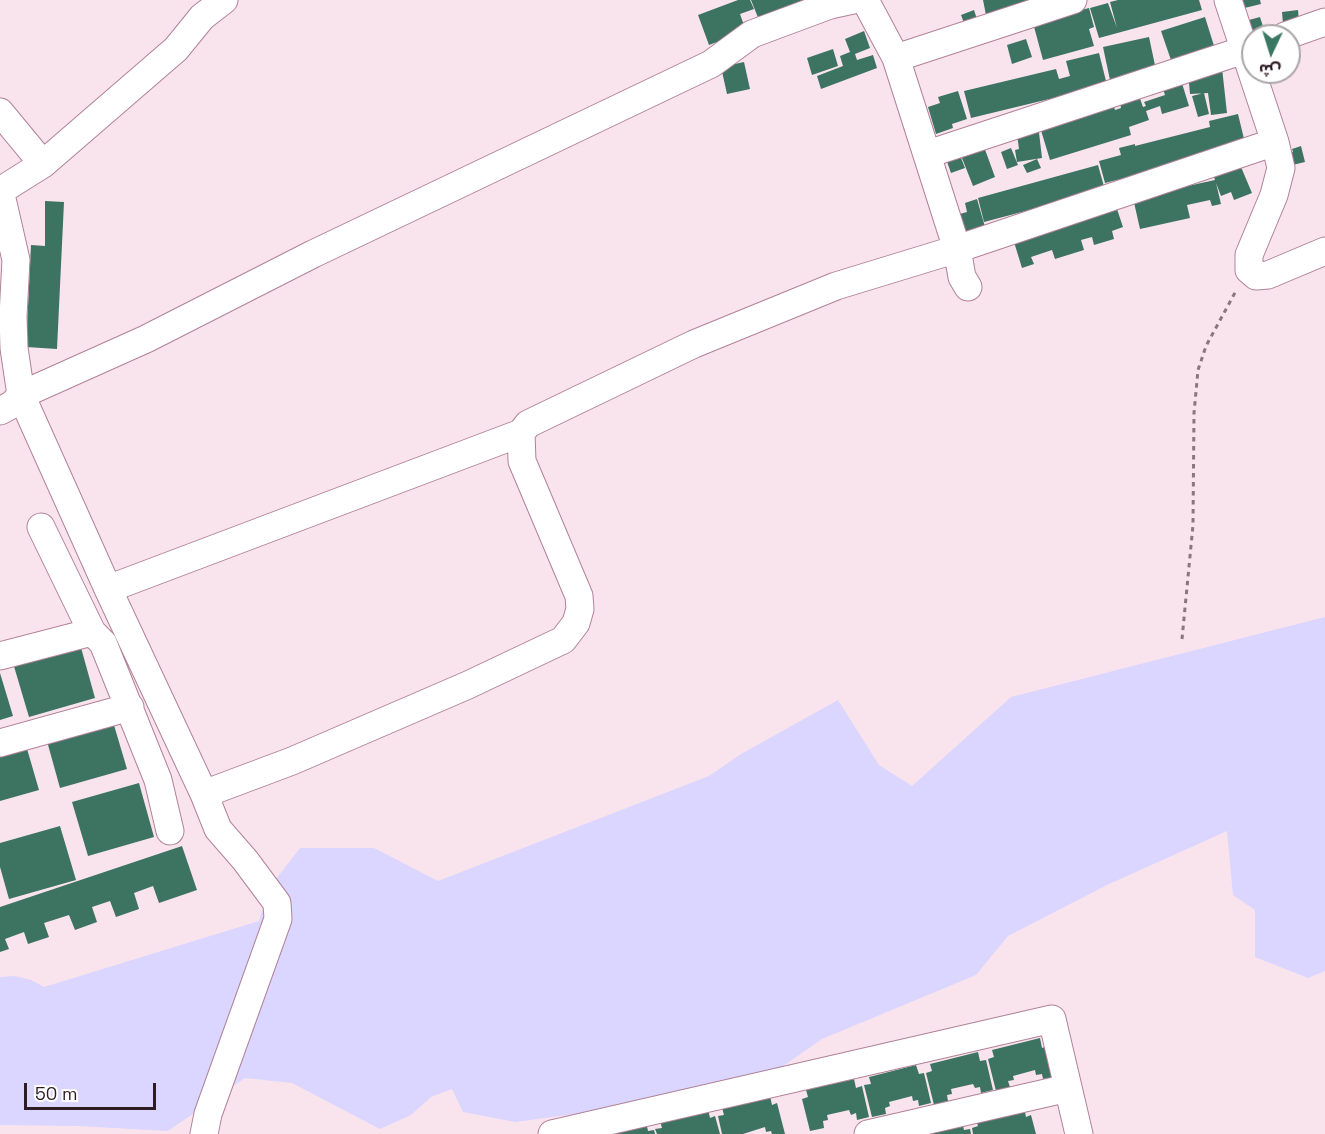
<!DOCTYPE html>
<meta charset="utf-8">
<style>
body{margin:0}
#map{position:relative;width:1325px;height:1134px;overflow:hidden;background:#f9e4ed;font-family:"Space Grotesk","Noto Sans Arabic",sans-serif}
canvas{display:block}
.north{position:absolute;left:1241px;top:24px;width:60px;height:60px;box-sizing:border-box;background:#fff;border:2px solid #aba4a8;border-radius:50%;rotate:184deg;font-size:16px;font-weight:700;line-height:24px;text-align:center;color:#2e1c25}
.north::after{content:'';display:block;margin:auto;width:21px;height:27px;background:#3b7864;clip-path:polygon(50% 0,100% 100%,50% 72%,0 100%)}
.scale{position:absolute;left:24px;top:1083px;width:132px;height:27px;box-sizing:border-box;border:3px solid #2e1c25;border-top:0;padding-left:8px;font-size:18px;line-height:21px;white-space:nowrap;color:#2e1c25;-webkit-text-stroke:4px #fff;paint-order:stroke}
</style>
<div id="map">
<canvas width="1325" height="1134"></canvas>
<div class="north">ش</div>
<div class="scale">50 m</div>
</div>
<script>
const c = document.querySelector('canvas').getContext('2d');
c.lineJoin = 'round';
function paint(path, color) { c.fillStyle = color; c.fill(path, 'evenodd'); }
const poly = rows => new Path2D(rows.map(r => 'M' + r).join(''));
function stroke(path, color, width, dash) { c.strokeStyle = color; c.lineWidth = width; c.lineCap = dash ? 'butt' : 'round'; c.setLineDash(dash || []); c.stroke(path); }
const green = poly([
 [1325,617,1325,971,1308,978,1255,957,1255,910,1233,895,1227,831,1107,885,1008,936,976,975,822,1039,779,1069,648,1104,515,1122,463,1112,452,1089,431,1097,411,1115,380,1129,292,1083,245,1078,168,1131,78,1126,0,1125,0,977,15,976,31,980,44,987,259,921,269,888,300,848,374,848,438,881,709,776,741,754,838,700,879,765,912,786,1011,697]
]);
const building = poly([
 [738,0,750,0,754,9,740,14,746,31,709,45,698,15],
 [751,0,806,0,759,20],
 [983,0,1045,0,986,15],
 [1118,0,1199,0,1202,10,1099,38,1090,8,1108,3,1117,28,1110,2],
 [1225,0,1260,0,1261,4,1228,12],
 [1089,8,1094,27,1089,29,1094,46,1043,60,1033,23],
 [974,10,977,19,964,23,961,15],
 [1298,10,1299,22,1283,24,1282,12],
 [1205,17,1215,49,1172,63,1161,31],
 [1260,17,1266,36,1253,36,1227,26],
 [864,31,870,48,855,54,857,60,873,55,877,68,821,89,817,76,843,66,840,56,850,52,845,39],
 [1149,37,1156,70,1110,80,1103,47],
 [1026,39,1032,57,1012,64,1007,45],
 [833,49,838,66,812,75,807,58],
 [1099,53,1107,85,971,118,964,91,1056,69,1059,79,1070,76,1066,61],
 [744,62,750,89,727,94,721,67],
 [1222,68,1227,113,1211,115,1208,93,1190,94,1188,72],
 [1181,80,1189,106,1162,114,1160,106,1146,111,1149,120,1129,127,1131,135,1050,160,1040,127,1111,98,1115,110,1121,108,1119,99,1138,93,1143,107,1146,106,1144,102,1165,95,1162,86],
 [958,91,967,119,952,124,953,128,936,134,928,107,940,103,938,97],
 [1204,93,1209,114,1198,117,1192,96],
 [1238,114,1246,147,1105,183,1099,161,1121,155,1119,148,1135,144,1135,146,1210,127,1209,121],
 [1038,124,1042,158,1017,162,1015,150,1019,149,1016,127],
 [983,144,995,177,973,186,960,153],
 [1301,146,1305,162,1284,167,1281,155,1293,152,1292,149],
 [1011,148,1018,165,1007,169,1001,152],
 [958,150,965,168,951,173,945,156],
 [1037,159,1041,168,1027,173,1023,165],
 [1098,165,1105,190,984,222,978,198],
 [1241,167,1252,193,1234,200,1231,192,1221,196,1216,183,1221,204,1212,206,1210,200,1187,205,1190,218,1140,229,1133,198,1215,180,1214,177],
 [977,199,985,227,954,236,949,217,967,212,965,203],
 [45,201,64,202,57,349,26,347,31,245,45,246],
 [1117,209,1123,227,1112,231,1114,239,1094,245,1092,237,1081,240,1084,250,1055,259,1052,250,1031,257,1034,264,1022,268,1014,242],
 [80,644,95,698,29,717,13,663],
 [0,673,13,716,0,720],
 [111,715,127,769,60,788,45,734],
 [23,735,39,790,0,801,0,742],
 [139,783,154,837,88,856,72,802],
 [60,826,76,880,9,899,0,867,0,843],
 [182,846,197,890,159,903,153,886,134,893,139,909,116,917,110,901,92,907,97,922,75,930,69,915,44,923,49,937,28,944,24,932,5,939,9,949,0,952,0,907],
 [1040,1038,1042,1048,1047,1046,1055,1077,1043,1079,1042,1074,1036,1075,1035,1070,1013,1076,1014,1080,1008,1081,1010,1087,996,1091,988,1059,994,1057,992,1050],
 [978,1052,980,1061,986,1060,993,1090,981,1093,980,1087,975,1088,973,1084,951,1089,952,1094,947,1095,948,1101,934,1105,926,1073,932,1071,930,1064],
 [916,1065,919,1074,924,1073,931,1103,919,1106,918,1100,913,1101,912,1096,889,1102,890,1106,885,1108,886,1114,872,1117,864,1085,871,1084,869,1077],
 [854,1079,856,1088,862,1086,869,1117,857,1120,856,1113,851,1115,849,1110,827,1115,828,1120,823,1121,824,1128,810,1131,802,1099,808,1097,806,1090],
 [770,1096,772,1105,777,1103,785,1134,772,1134,771,1131,766,1132,765,1127,743,1134,722,1134,718,1116,724,1115,722,1108],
 [1024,1107,1026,1117,1031,1115,1036,1134,973,1134,972,1128,978,1126,976,1119],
 [708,1109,710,1118,715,1116,720,1134,657,1134,655,1129,662,1128,660,1121],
 [962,1121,964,1130,970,1129,971,1134,913,1134],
 [646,1122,648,1131,654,1130,655,1134,601,1134]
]);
const path = poly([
 [1182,639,1193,525,1194,413,1198,370,1206,346,1237,289]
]);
const minor = poly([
 [865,0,896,58,957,249,962,277,968,287],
 [1228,0,1275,142,1281,168,1274,195,1249,255,1249,270,1256,276,1268,275,1325,251],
 [1285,36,1325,22],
 [896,58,1073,0],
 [0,112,43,164],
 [928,154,1253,47],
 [0,191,43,164,176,49,202,17,224,0],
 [0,411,13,404,21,395,14,348,13,316,16,260,0,190],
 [521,433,108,589,21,395,146,339,313,254,711,64,752,34,830,5,853,0],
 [41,527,92,632,103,643,158,780,170,831],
 [108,589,204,794],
 [0,656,92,632],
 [0,743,130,707],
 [204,1134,208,1114,278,919,277,903,245,860,218,829,204,794,292,761,468,685,563,640,576,623,580,609,579,596,522,461,521,433,528,424,694,344,836,286,957,249,1275,142],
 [552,1134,1052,1019,1079,1134],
 [868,1134,1068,1088]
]);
paint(green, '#dad6ff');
paint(building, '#3d7361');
stroke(minor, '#b18298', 29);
stroke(path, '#8a767f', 3, [4.5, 4.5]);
stroke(minor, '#fff', 27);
</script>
